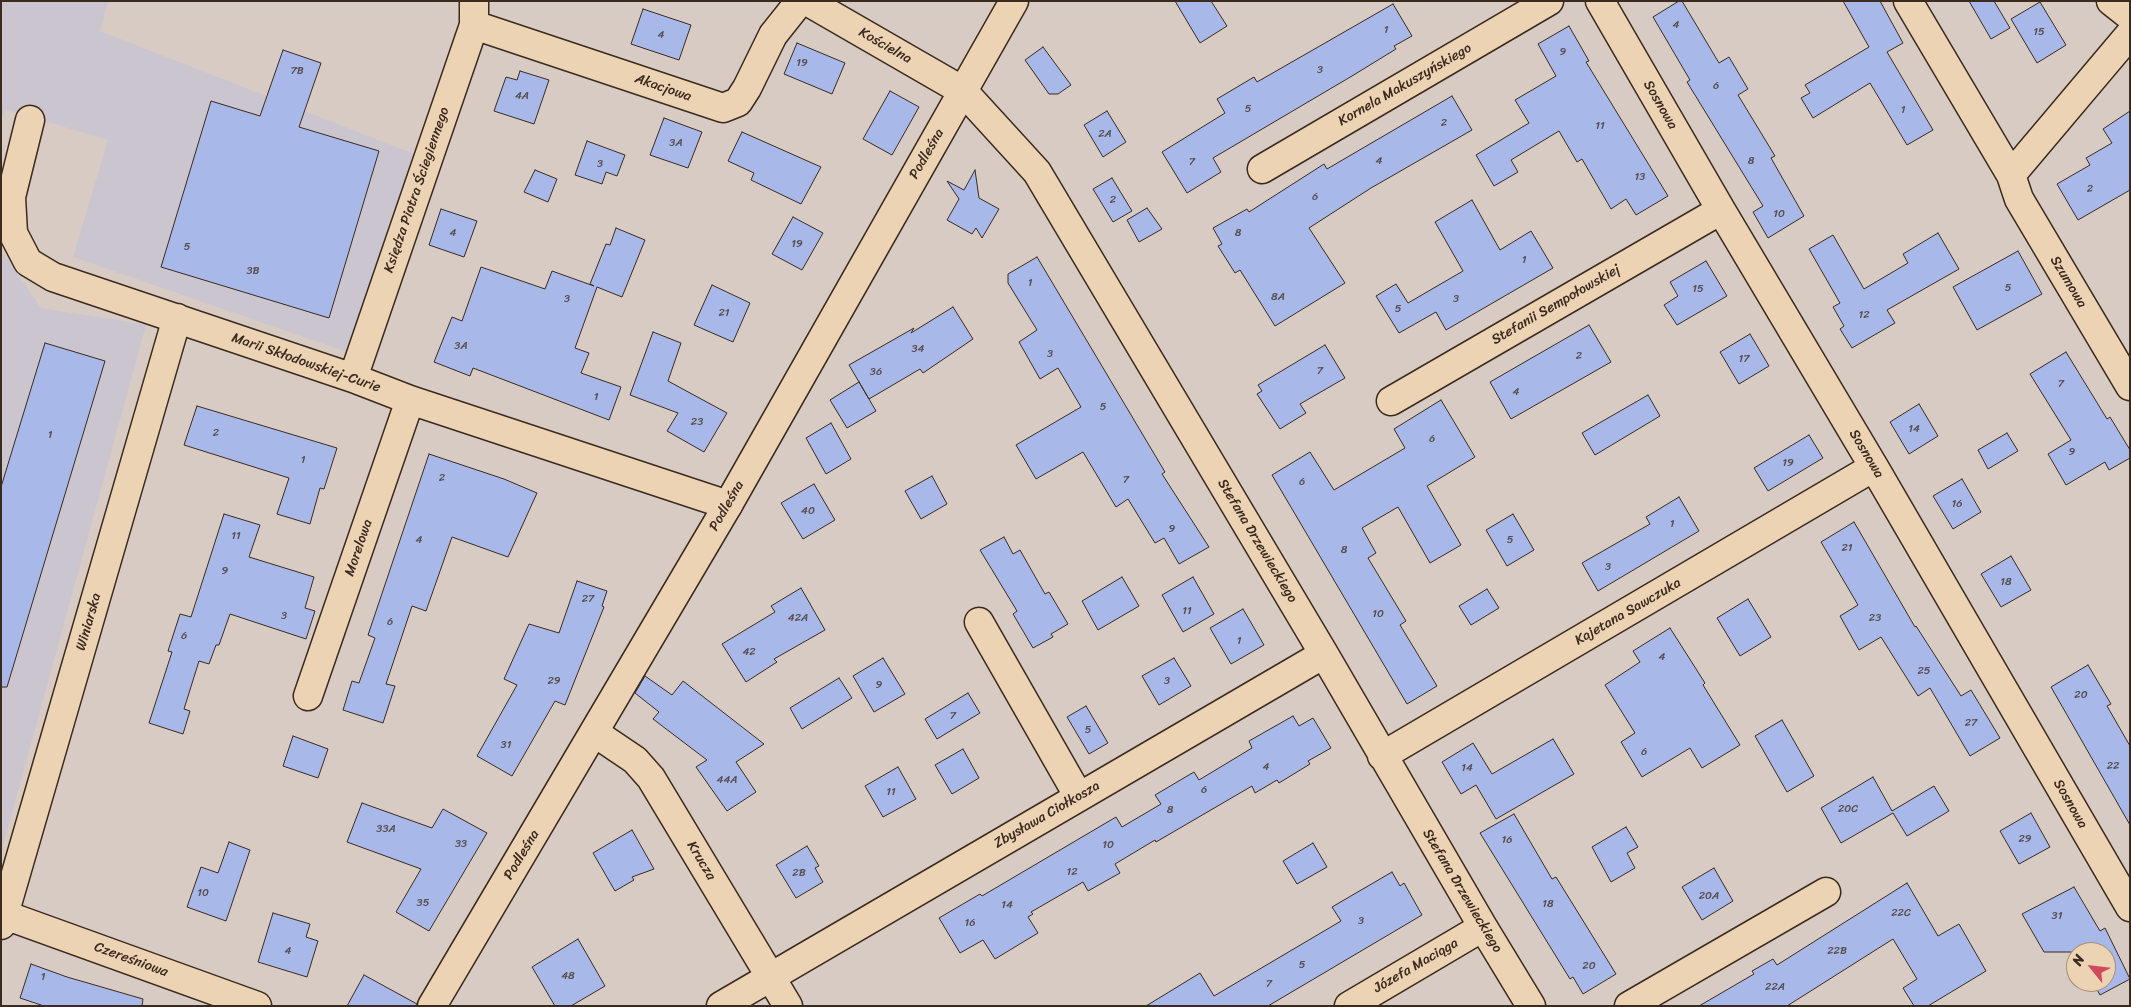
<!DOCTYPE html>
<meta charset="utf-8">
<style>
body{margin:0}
#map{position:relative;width:2131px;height:1007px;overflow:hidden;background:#d8cbc4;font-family:Sriracha,sans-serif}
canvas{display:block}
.frame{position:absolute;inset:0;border:2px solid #3b2a1e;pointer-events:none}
.north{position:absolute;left:2066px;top:942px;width:50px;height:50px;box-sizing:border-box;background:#ecd3b4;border:1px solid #a58f78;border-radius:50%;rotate:299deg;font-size:14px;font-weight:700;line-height:20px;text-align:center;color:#3b2a1e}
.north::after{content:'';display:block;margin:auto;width:18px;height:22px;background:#d1495b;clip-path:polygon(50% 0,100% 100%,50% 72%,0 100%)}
</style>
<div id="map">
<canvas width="2131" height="1007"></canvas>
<div class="frame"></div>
<div class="north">N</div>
</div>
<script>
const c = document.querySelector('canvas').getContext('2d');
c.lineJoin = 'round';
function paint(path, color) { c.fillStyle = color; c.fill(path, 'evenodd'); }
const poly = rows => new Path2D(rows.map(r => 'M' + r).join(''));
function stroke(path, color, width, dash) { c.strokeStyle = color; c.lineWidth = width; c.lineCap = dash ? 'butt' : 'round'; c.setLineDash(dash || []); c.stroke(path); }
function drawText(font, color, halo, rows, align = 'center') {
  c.font = font + ' Sriracha,sans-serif'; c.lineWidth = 4.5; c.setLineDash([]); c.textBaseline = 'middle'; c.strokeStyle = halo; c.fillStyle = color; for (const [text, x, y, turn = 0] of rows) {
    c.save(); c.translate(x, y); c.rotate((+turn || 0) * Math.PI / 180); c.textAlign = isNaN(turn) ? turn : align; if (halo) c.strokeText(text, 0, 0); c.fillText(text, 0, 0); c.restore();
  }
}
const built = poly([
 [1,1,108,1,100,31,414,154,347,352,73,257,108,140,5,109,1,121],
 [1,250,41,308,146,325,1,853]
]);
const building = poly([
 [1175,1,1211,1,1227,26,1200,43,1175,1],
 [1679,1,1682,1,1719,63,1729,57,1748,89,1738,95,1775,156,1771,158,1804,216,1768,238,1753,212,1763,206,1687,82,1690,80,1653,17,1679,1],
 [1843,1,1880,1,1903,43,1887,52,1933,130,1907,145,1870,83,1813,118,1801,98,1810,93,1805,85,1869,47,1843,1],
 [1969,1,1994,1,2010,28,1991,39,1969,1],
 [2040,2,2066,45,2037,63,2011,19,2040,2],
 [1393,4,1412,36,1394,46,1396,49,1352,76,1213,158,1221,172,1187,193,1162,152,1225,113,1217,99,1254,77,1257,82,1393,4],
 [643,9,691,25,679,60,631,44,643,9],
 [1569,26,1589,61,1586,62,1668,196,1636,215,1626,199,1611,209,1582,159,1577,162,1559,131,1511,160,1518,172,1494,186,1476,155,1529,123,1515,100,1556,76,1538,44,1569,26],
 [797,43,845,63,832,94,784,74,797,43],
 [1043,47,1071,85,1058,94,1049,94,1025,60,1043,47],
 [283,50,321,63,299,127,379,151,329,318,161,267,211,101,260,116,283,50],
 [520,71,549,80,534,124,494,111,506,77,517,80,520,71],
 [890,91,919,107,892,155,863,139,890,91],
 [1452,96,1472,130,1371,188,1309,228,1345,283,1275,326,1240,270,1235,273,1218,246,1222,244,1213,228,1247,209,1249,212,1324,164,1327,169,1452,96],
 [1107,111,1126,142,1103,157,1084,125,1107,111],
 [2130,111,2130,190,2078,220,2057,184,2090,165,2086,158,2112,143,2103,129,2130,111],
 [664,118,702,132,688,168,650,155,664,118],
 [742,132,821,167,801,204,751,180,754,173,728,161,742,132],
 [587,141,625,155,617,176,606,172,602,184,575,175,587,141],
 [535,170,557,179,548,202,524,192,535,170],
 [975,170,979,198,999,209,982,238,976,228,972,234,947,220,959,199,947,181,964,190,975,170],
 [1112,178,1132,211,1113,222,1093,189,1112,178],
 [1472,200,1500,250,1531,231,1553,268,1446,330,1436,312,1399,333,1376,296,1396,284,1408,303,1463,271,1435,222,1472,200],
 [1147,208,1162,229,1139,242,1127,220,1147,208],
 [441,209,477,221,464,257,429,245,441,209],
 [793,217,823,233,802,270,772,254,793,217],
 [616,228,645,240,622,297,597,287,575,348,589,353,581,373,621,387,609,420,473,368,470,376,434,362,452,317,462,321,481,267,545,289,552,271,594,286,590,284,606,244,610,245,616,228],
 [1938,233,1959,269,1887,310,1895,323,1852,348,1840,329,1844,326,1833,307,1840,303,1809,249,1833,235,1864,289,1908,263,1903,254,1938,233],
 [2018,251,2042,294,1977,330,1953,287,2018,251],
 [1037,257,1165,472,1162,474,1209,547,1179,564,1164,538,1155,543,1128,499,1116,507,1083,452,1036,479,1016,445,1081,407,1058,368,1040,379,1019,342,1037,330,1008,283,1008,274,1037,257],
 [1706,261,1727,296,1677,325,1664,305,1678,296,1670,282,1706,261],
 [712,285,750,303,733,342,694,325,712,285],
 [953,307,973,339,923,373,920,369,869,399,849,365,914,328,911,333,953,307],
 [1589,325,1611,362,1511,419,1490,382,1589,325],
 [653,332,681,343,668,381,727,413,704,452,667,431,678,413,630,395,653,332],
 [1750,334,1769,366,1739,384,1720,352,1750,334],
 [45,343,105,361,7,687,1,687,1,487,45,343],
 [1325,345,1345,378,1300,404,1306,413,1280,429,1257,394,1262,391,1258,385,1325,345],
 [2066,352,2107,419,2110,417,2130,450,2130,458,2109,470,2105,462,2066,485,2048,454,2071,440,2030,374,2066,352],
 [859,382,876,411,847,428,830,400,859,382],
 [1648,395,1660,416,1595,455,1582,433,1648,395],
 [1441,400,1475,457,1427,486,1461,545,1430,563,1398,507,1362,528,1376,553,1368,558,1406,621,1400,625,1437,686,1407,704,1272,475,1310,452,1334,490,1405,448,1394,429,1441,400],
 [1919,404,1938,436,1909,454,1890,422,1919,404],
 [197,406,337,448,324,489,320,488,310,524,277,514,289,478,184,445,197,406],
 [831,423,851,459,826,474,806,438,831,423],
 [2007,433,2018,451,1988,469,1978,450,2007,433],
 [1809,435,1823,458,1768,491,1754,468,1809,435],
 [429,454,504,479,537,493,508,557,452,537,426,611,412,606,386,684,395,686,383,723,343,710,352,681,359,683,375,638,368,635,429,454],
 [932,476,947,504,921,519,905,491,932,476],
 [1962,479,1981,512,1953,529,1933,496,1962,479],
 [814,484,835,520,803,539,781,503,814,484],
 [1679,497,1699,531,1598,591,1582,563,1650,524,1646,517,1679,497],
 [224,514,260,525,249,557,314,577,305,608,315,611,306,639,230,614,219,645,216,645,209,664,199,661,184,709,190,711,183,734,149,723,172,652,168,651,180,614,191,617,224,514],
 [1513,514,1534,550,1507,566,1486,530,1513,514],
 [1854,522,1915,627,1916,626,1961,696,1971,690,2000,738,1970,756,1930,688,1918,696,1881,637,1859,650,1840,616,1858,605,1821,542,1854,522],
 [1004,537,1013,554,1020,550,1045,594,1049,592,1068,624,1051,634,1053,637,1033,648,1013,614,1017,611,980,550,1004,537],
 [2011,556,2031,590,2001,607,1981,574,2011,556],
 [1122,577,1139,606,1098,630,1082,601,1122,577],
 [1193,577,1214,614,1183,632,1162,595,1193,577],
 [577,581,607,591,602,606,604,607,565,705,555,701,512,776,477,756,517,685,504,679,529,624,559,633,577,581],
 [801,588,825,630,774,659,777,662,746,682,722,644,775,612,771,606,801,588],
 [1487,589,1499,608,1471,625,1459,606,1487,589],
 [1748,599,1771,637,1740,656,1717,618,1748,599],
 [1243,609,1264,645,1231,664,1210,628,1243,609],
 [1670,628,1705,683,1703,685,1740,745,1702,768,1690,748,1642,777,1621,742,1635,733,1605,685,1640,662,1633,651,1670,628],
 [883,658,905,694,874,712,853,676,883,658],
 [1174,658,1191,686,1159,705,1142,676,1174,658],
 [2088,665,2111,704,2107,706,2130,746,2130,825,2051,687,2088,665],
 [645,676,672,695,683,681,764,744,736,762,756,792,727,811,696,767,707,760,653,719,659,712,635,693,645,676],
 [839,678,852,698,802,729,790,708,839,678],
 [968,693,980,713,937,739,925,719,968,693],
 [1086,706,1108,743,1089,754,1067,717,1086,706],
 [1293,716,1299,726,1313,718,1331,748,1308,761,1310,764,1279,783,1277,780,1255,793,1252,786,1156,842,1155,840,1115,864,1120,873,1088,891,1083,882,1031,912,1033,914,1028,917,1038,933,995,959,983,940,960,953,939,918,980,894,982,896,1116,817,1122,827,1161,804,1155,795,1194,772,1199,780,1252,748,1249,741,1293,716],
 [1782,720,1814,776,1787,792,1755,736,1782,720],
 [293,736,328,749,318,778,283,766,293,736],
 [1553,739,1574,774,1496,819,1476,785,1461,794,1442,762,1473,743,1492,774,1553,739],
 [963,749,979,778,952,794,935,765,963,749],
 [898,767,916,799,883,817,865,786,898,767],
 [1873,777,1892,811,1934,786,1949,811,1907,836,1893,813,1841,843,1821,808,1873,777],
 [362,803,432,828,443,809,487,833,429,931,396,912,421,869,347,842,362,803],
 [2031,813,2050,847,2019,864,2000,831,2031,813],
 [1514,814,1552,879,1556,877,1616,974,1583,994,1573,977,1570,979,1480,833,1514,814],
 [1626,827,1638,847,1627,853,1635,868,1611,882,1592,847,1626,827],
 [632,830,654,869,632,877,634,880,615,891,593,853,632,830],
 [229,842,250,850,226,921,187,907,201,867,218,873,229,842],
 [1313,843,1327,867,1297,884,1283,861,1313,843],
 [807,846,819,866,815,868,823,882,796,898,776,865,807,846],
 [1714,868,1733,901,1702,920,1682,887,1714,868],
 [1392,872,1400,886,1404,883,1422,915,1268,1006,1146,1006,1200,973,1214,996,1341,921,1332,907,1392,872],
 [1907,883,1938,936,1959,924,1986,971,1928,1006,1914,1006,1903,988,1917,979,1893,939,1787,1006,1699,1006,1754,974,1752,971,1773,959,1777,965,1907,883],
 [2074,887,2100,931,2105,928,2130,979,2100,995,2093,982,2106,982,2106,952,2044,952,2022,914,2074,887],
 [273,913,310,924,306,937,318,941,307,977,258,962,273,913],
 [578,939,605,986,571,1006,555,1006,532,967,578,939],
 [31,964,67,977,143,999,142,1006,44,1006,20,998,31,964],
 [364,975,417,1004,416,1006,347,1006,364,975]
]);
const minor = poly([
 [807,1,963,91,1037,172,1324,654,1483,927,1531,1006],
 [1600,1,1721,210,1874,467,2130,907],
 [1908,1,2011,175],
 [474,25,723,108,738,102,747,88,773,35,800,1],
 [2130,34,2011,175,2019,199,2130,386],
 [30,120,11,197,13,233,28,262,53,277,353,378,410,400,728,505],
 [1262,169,1549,1],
 [353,378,474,25,474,1],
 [1391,401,1721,210],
 [979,622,1079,797],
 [308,696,410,400],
 [595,733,635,760,651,778,788,1006],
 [1382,756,1874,467],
 [5,915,257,1006],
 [1,925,177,318],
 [721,1006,1324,654],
 [1349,1006,1483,927],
 [1629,1006,1826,892]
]);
const tertiary = poly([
 [2111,1,2130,16],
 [432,1006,728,505,1014,1]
]);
const numberNames = [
 ["4",1676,25],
 ["1",1386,30],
 ["15",2039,32],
 ["4",661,35],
 ["9",1563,52],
 ["19",802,63],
 ["3",1320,70],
 ["7B",297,71],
 ["6",1716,86],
 ["4A",522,96],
 ["5",1248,109],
 ["1",1903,110],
 ["2",1444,123],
 ["11",1600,126],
 ["2A",1105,134],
 ["3A",676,143],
 ["4",1379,161],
 ["8",1751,161],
 ["7",1192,162],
 ["3",600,164],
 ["13",1640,177],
 ["2",2090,189],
 ["6",1315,197],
 ["2",1113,200],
 ["10",1779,214],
 ["4",453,233],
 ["8",1238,233],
 ["19",797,244],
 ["5",187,247],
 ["1",1524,260],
 ["3B",253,271],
 ["1",1030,283],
 ["5",2008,288],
 ["15",1698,289],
 ["8A",1278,297],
 ["3",567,299],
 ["3",1456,299],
 ["5",1398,309],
 ["21",724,313],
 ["12",1864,315],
 ["3A",461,346],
 ["34",918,349],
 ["3",1050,354],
 ["2",1579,356],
 ["17",1744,359],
 ["7",1320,371],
 ["36",876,372],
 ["7",2061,384],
 ["4",1516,392],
 ["1",596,397],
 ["5",1103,407],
 ["23",697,422],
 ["14",1914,429],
 ["2",216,433],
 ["1",50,435],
 ["6",1432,439],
 ["9",2072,452],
 ["1",303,460],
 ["19",1788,463],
 ["2",442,478],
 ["7",1126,480],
 ["6",1302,482],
 ["16",1957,504],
 ["40",808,511],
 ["1",1672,524],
 ["9",1172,529],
 ["11",236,536],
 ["4",419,540],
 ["5",1510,540],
 ["21",1847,548],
 ["8",1344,550],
 ["3",1608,567],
 ["9",225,571],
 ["18",2006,582],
 ["27",588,599],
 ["11",1187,611],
 ["10",1378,614],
 ["3",284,616],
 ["42A",798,618],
 ["23",1875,618],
 ["6",390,622],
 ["6",184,636],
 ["1",1239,641],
 ["42",749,652],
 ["4",1662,657],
 ["25",1924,671],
 ["29",554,681],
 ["3",1167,681],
 ["9",879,685],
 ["20",2081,695],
 ["7",953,716],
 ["27",1971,723],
 ["5",1088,730],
 ["31",506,745],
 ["6",1644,752],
 ["22",2113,766],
 ["4",1266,767],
 ["14",1467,768],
 ["44A",727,780],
 ["6",1204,790],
 ["11",891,792],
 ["20C",1848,809],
 ["8",1170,810],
 ["33A",386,829],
 ["29",2025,839],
 ["16",1507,840],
 ["33",461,844],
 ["10",1108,845],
 ["12",1072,872],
 ["2B",799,873],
 ["10",203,893],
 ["20A",1709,896],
 ["35",423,903],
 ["18",1548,904],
 ["14",1007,905],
 ["22C",1901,913],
 ["31",2057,916],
 ["3",1361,921],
 ["16",970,923],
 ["4",288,951],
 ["22B",1837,951],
 ["5",1302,965],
 ["20",1589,966],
 ["48",568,976],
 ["1",43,977],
 ["7",1269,984],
 ["22A",1775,987]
];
const streetNames = [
 ["Kościelna",885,46,30],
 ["Kornela Makuszyńskiego",1405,85,-30],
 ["Akacjowa",663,88,19],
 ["Sosnowa",1660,105,60],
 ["Podleśna",927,154,-60],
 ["Księdza Piotra Ściegiennego",417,190,-71],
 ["Szumowa",2068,282,59],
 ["Stefanii Sempołowskiej",1556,305,-30],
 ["Marii Skłodowskiej-Curie",306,363,19],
 ["Sosnowa",1866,454,59],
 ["Podleśna",727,506,-60],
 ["Stefana Drzewieckiego",1257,541,59],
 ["Morelowa",359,548,-71],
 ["Kajetana Sawczuka",1628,612,-30],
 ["Winiarska",89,622,-74],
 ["Sosnowa",2070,804,60],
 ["Zbysława Ciołkosza",1047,815,-30],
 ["Podleśna",522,855,-59],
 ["Krucza",701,861,59],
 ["Stefana Drzewieckiego",1462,891,59],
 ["Czereśniowa",131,960,20],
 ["Józefa Maciąga",1416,966,-30]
];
paint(built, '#cac5cf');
paint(building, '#a8b8e8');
stroke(building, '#3b2a1e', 1);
stroke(minor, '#3b2a1e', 31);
stroke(tertiary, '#3b2a1e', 31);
stroke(minor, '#ecd3b4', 28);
stroke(tertiary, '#ecd3b4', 28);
drawText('11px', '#564e50', null, numberNames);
drawText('14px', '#3b2a1e', '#ecd3b4', streetNames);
</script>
